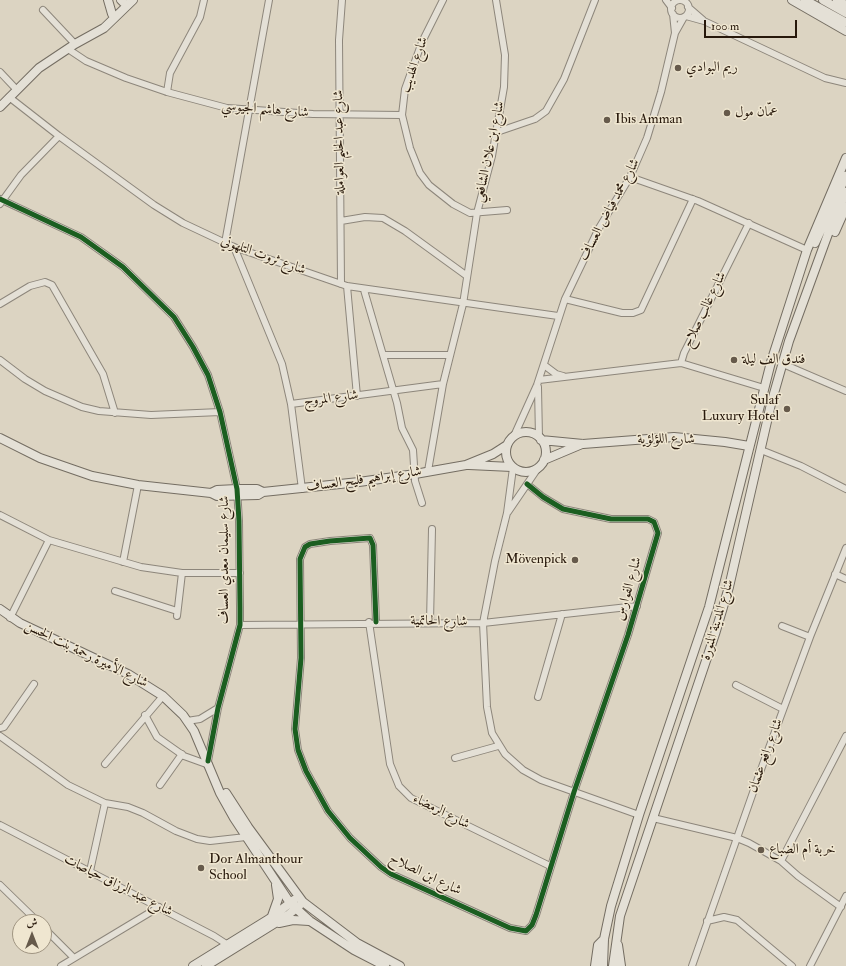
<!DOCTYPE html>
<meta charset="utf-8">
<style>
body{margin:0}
#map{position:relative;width:846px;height:966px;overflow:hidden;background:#dcd4c2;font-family:"IM FELL Double Pica",Amiri,serif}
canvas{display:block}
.north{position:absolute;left:12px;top:914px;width:40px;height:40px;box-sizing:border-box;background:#efe6d0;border:1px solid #9f9481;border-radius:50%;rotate:0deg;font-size:11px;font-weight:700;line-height:16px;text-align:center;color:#27180b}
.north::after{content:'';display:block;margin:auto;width:14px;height:18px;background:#665a4b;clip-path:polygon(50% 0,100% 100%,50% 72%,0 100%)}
.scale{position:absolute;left:704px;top:20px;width:93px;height:18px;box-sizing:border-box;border:2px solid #27180b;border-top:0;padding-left:5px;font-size:12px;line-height:14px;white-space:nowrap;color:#27180b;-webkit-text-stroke:3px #efe6d0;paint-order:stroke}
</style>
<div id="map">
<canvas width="846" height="966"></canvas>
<div class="north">ش</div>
<div class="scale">100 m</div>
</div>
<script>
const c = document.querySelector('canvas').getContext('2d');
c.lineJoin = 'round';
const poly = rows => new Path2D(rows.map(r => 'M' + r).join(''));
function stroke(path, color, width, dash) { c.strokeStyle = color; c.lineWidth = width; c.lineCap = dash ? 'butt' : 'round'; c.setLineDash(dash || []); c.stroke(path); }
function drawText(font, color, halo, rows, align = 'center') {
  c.font = font + ' "IM FELL Double Pica",Amiri,serif'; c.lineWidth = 3; c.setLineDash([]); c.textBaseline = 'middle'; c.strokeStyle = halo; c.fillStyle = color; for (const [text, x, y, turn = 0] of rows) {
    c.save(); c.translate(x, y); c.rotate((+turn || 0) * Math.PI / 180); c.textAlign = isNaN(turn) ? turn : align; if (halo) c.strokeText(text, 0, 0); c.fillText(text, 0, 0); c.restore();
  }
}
const street = poly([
 [443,0,422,42,405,89,402,115,410,148,420,173,429,185,453,204,470,213,507,210],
 [666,0,672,8],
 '671 9a9 9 0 1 1 18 0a9 9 0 1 1-18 0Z',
 [688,7,703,20],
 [43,10,75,44],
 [686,16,704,21,825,78,846,83],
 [675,33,684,17],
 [68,49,86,61,126,78,167,92,227,108,313,114,402,115],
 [0,72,16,89],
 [167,92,170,73,200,17,204,0],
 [9,97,59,136,154,205,183,223,234,247,347,286,558,316],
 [497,132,535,119,546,111,564,79,595,0],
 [630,177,698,201,807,250],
 [0,199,81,237,123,267,174,317,193,347,208,375,220,412,237,489,239,521,240,608,240,625,218,708,208,761],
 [0,204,21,175,59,136],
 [341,221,365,217,383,218,405,231,467,276],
 [749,223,684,353,681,363,764,388],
 [225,243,269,0],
 [234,247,282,364,291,404,302,489],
 [341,284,339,40,342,0],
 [347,286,357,396],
 [364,290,397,403,402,428,413,450,415,481,422,503],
 [565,299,622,313,633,313,641,310,693,199],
 [0,304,30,286,45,282,52,285,103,374,115,413],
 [383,355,450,355],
 [0,360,25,379,45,391,82,407,99,411,151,415,220,412],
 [783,364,846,391],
 [544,365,556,374,563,376],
 [539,380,681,363],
 [538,387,539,438],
 [291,404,443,384],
 [514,436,537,385,565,299,599,228,630,177,647,138,661,92,675,33,673,14],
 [761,450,801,466,846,489],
 [513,468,507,513,495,561,483,623,487,707,492,733,505,754,523,770,541,780,639,815],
 [428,471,443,384,463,304,477,213,492,156,504,87,505,55,496,0],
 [508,512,538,468],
 [0,515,49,540,141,567,182,573,240,573],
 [123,562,138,485],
 [835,574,846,579],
 [115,591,177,611],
 [177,616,182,573],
 [10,618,49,540],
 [369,622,390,764,399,786,411,798,550,866],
 [376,622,373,545,370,538,330,541,310,544,305,547,300,559,301,658,295,729,298,750,306,771,328,811,350,838,381,867,391,874,510,928,526,931,532,925,536,915,574,792,628,635,658,533,654,522,648,519,611,519,563,509,543,497,527,484],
 [430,622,432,529],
 [240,625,483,623,637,606],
 [782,626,810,637],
 [736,685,783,709],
 [538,697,562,614],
 [145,715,157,737,184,756,209,765],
 [187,721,200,719,218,708],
 [0,728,4,727,34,684],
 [0,736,68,785,105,803,128,807,143,813,176,831,197,839,210,841,246,837],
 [455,758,498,746],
 [105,764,163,696],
 [160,785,182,754],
 [653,818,737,838,749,843,781,861,798,876,841,907],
 [0,825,214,936,231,947],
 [781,861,846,736],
 [90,871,105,803],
 [0,885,38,922],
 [707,921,724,917,737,920,792,966],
 [44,928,74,958],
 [61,966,159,907],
 [692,966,763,764,810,637,846,548],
 [810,966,846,896]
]);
const secondary = poly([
 [108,0,112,14],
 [121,0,124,3],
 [792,0,846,31],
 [805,0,845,22],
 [823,0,846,13],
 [837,0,846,5],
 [0,107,39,68,75,44,104,28,133,0],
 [835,232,846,207],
 [815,243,846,176],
 '506 452a20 20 0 1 1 40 0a20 20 0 1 1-40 0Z',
 [0,438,40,458,92,476,138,485,211,493,217,496,258,495,263,492,359,482,415,474,466,465,493,454,507,445],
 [541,440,583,444,674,437,725,442,749,446],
 [544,460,582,444],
 [469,465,512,467],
 [211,493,217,490,237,489,257,489,263,492],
 [0,609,20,623,128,674,163,696,183,715,194,731,220,793,234,818,290,903,310,921,354,950,385,966],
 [226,793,248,827,303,902,357,943,400,966],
 [272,916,278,899,276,885],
 [279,923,293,920,309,921],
 [618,945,621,966],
 [193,966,269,919,294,900],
 [206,966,288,915,299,906],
 [595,966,598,945,604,939],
 [603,966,604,939,611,906,639,815,709,607,771,362,807,250,846,158],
 [613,966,620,916,715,634,729,587,771,404,789,341,828,234,846,192]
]);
const cycleway = poly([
 [0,199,81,237,123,267,174,317,193,347,208,375,220,412,237,489,239,521,240,608,240,625,218,708,208,761],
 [376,622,373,545,370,538,330,541,310,544,305,547,300,559,301,658,295,729,298,750,306,771,328,811,350,838,381,867,391,874,510,928,526,931,532,925,536,915,574,792,628,635,658,533,654,522,648,519,611,519,563,509,543,497,527,484]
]);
const markers = [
 [678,68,4,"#665a4b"],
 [727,113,4,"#665a4b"],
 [607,120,4,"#665a4b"],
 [734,360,4,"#665a4b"],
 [787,409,4,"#665a4b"],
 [575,560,4,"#665a4b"],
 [761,850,4,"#665a4b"],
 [201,868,4,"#665a4b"]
];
const streetNames = [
 ["شارع الهديب",415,65,-71],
 ["شارع هاشم الجيوسي",265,110,5],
 ["شارع عبد الحليم العواملة",340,142,-91],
 ["شارع ابن علان الشافعي",490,152,-78],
 ["شارع محمد فياض العساف",610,210,-62],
 ["شارع ثروت التلهوني",263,256,20],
 ["شارع غالب صلاح",705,310,-64],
 ["شارع المروج",331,399,-7],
 ["شارع اللؤلؤية",666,440],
 ["شارع إبراهيم فليح العساف",364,480,-8],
 ["شارع سليمان معدي العساف",225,560,-90],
 ["شارع الفوارس",629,589,-74],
 ["شارع المدينة المنورة",718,620,-73],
 ["شارع الحاتمية",439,622,1],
 ["شارع الأميرة رحمة بنت الحسن",86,655,26],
 ["شارع رافع عثمان",766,756,-70],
 ["شارع الرمضاء",441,812,27],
 ["شارع ابن الصلاح",425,875,26],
 ["شارع عبد الرزاق حياصات",118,886,27]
];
const poiNames = [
 ["ريم البوادي",686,68],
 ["عمّان مول",735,113],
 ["Ibis Amman",615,120],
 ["فندق الف ليلة",742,360],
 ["Sulaf",779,401,"right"],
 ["Luxury Hotel",779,417,"right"],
 ["Mövenpick",567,560,"right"],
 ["خربة أم الضباع",769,850],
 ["Dor Almanthour",209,860],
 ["School",209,876]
];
stroke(street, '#8d867b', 8);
stroke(secondary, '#746d62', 10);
stroke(street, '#e4e0d6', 6);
stroke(secondary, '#e4e0d6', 8);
stroke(cycleway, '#1b5e20', 5);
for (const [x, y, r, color] of markers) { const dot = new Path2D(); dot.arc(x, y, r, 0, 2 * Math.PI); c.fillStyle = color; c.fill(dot); stroke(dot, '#efe6d0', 1.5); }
drawText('14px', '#27180b', '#efe6d0', streetNames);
drawText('14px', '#27180b', '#efe6d0', poiNames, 'left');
</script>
